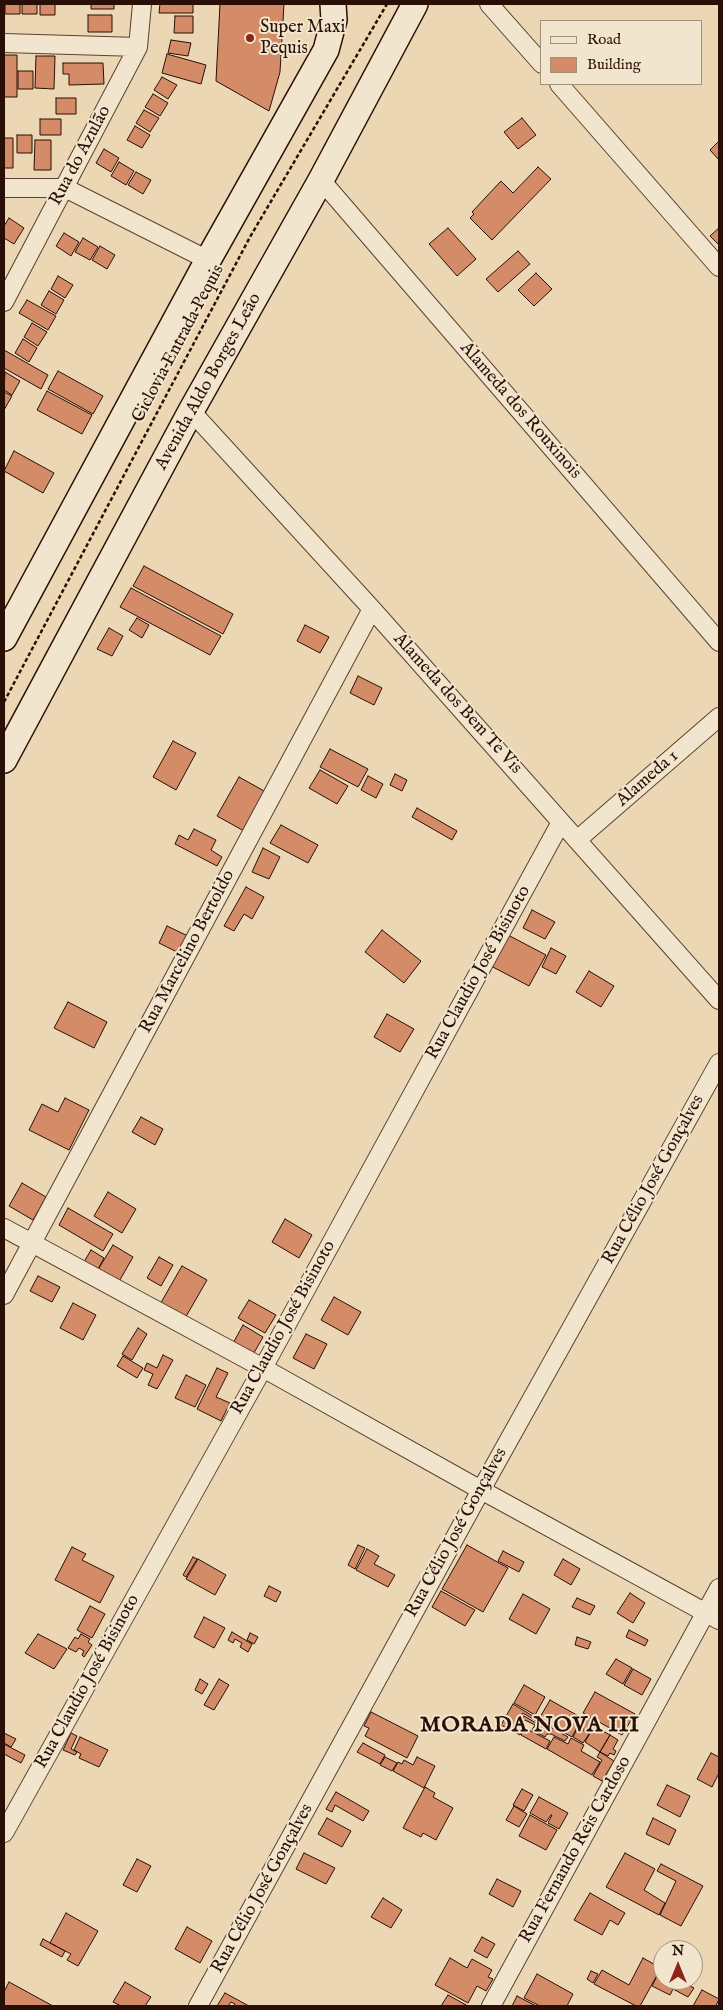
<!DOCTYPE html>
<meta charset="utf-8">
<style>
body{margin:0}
#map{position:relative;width:723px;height:2010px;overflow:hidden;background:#ebd7b3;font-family:"IM FELL English",serif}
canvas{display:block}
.frame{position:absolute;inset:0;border:5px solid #2a0f06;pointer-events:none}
.legend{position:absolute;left:540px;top:20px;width:162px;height:65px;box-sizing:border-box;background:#f2e5ce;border:1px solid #a28f7e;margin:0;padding:6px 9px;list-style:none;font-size:15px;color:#2a0f06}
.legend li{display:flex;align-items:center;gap:10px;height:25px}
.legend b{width:25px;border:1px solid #a28f7e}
.north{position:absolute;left:653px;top:1940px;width:50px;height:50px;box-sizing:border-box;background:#f2e5ce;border:1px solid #a28f7e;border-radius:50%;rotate:0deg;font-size:14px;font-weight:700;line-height:20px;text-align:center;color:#2a0f06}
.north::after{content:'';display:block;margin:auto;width:18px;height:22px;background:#8f2418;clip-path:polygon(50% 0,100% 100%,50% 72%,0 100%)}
</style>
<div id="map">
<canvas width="723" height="2010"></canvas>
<div class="frame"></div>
<ul class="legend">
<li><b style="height:6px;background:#f2e5ce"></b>Road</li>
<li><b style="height:14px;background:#d48c68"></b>Building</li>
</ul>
<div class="north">N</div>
</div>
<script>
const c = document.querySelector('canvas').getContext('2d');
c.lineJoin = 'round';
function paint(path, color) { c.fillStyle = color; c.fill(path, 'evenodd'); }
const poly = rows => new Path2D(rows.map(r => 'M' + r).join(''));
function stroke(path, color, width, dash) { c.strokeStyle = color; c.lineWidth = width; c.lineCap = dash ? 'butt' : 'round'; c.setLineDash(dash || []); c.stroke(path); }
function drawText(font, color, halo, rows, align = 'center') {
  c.font = font + ' "IM FELL English",serif'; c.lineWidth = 4; c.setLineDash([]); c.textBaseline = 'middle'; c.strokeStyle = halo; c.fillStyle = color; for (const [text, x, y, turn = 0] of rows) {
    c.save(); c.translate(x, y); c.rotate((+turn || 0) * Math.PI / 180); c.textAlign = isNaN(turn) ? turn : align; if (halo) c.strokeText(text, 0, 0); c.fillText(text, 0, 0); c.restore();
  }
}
const building = poly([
 [5,4,20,4,20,14,5,14,5,4],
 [22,4,37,4,37,14,22,14,22,4],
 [40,4,55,4,55,15,40,15,40,4],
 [91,4,114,4,114,9,91,9,91,4],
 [160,4,193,4,193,13,159,13,160,4],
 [220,4,284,4,280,72,269,111,216,81,220,4],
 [88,15,112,15,112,32,88,32,88,15],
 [175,16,193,16,193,33,174,33,175,16],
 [171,40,191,43,188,56,168,53,171,40],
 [167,54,206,65,201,84,162,73,167,54],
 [4,55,17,55,17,97,4,97,4,55],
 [36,56,55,56,54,89,35,88,36,56],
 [63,63,103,63,104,84,69,85,69,74,63,74,63,63],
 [18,71,33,71,33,89,18,89,18,71],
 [162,77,177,85,168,99,154,90,162,77],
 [153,94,168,103,160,116,145,107,153,94],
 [56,98,76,98,76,114,56,114,56,98],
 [144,110,159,118,150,132,136,123,144,110],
 [522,118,536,135,518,149,504,132,522,118],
 [40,119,61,119,61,135,40,135,40,119],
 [135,126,150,135,142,148,127,140,135,126],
 [17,135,32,135,32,153,17,153,17,135],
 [4,138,13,138,13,168,4,168,4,138],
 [35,140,51,140,51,170,34,170,35,140],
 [719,141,719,160,710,150,719,141],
 [104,149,119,158,111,172,96,163,104,149],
 [119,162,134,171,126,185,111,176,119,162],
 [538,167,551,179,492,240,470,218,474,214,472,212,501,181,513,193,538,167],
 [136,172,151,180,143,194,128,185,136,172],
 [9,218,24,228,14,244,4,238,4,226,9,218],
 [448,228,476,259,457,276,429,244,448,228],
 [719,228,719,245,710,236,719,228],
 [64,233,79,242,71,256,56,246,64,233],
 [83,238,98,247,90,260,75,252,83,238],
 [100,246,115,255,107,269,92,260,100,246],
 [518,251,530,264,498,292,486,279,518,251],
 [536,273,552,289,534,306,518,290,536,273],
 [58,276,73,285,65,298,51,289,58,276],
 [49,291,64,300,56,314,41,305,49,291],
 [27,300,56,316,48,330,19,313,27,300],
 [32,323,47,332,38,346,24,337,32,323],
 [23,339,37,348,29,362,15,353,23,339],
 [4,350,48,375,41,389,4,368,4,350],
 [58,371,103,396,93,414,48,389,58,371],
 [5,372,20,381,12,395,4,390,5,372],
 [47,391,92,415,82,434,37,410,47,391],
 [4,392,12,396,4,410,4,392],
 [14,451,54,473,43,493,4,471,14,451],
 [144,566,233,614,223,634,133,586,144,566],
 [131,588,221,636,210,655,120,607,131,588],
 [137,618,149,625,142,638,129,630,137,618],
 [305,625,329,637,320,653,297,641,305,625],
 [109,628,123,636,112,656,97,649,109,628],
 [358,676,382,688,374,705,350,693,358,676],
 [173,741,196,753,176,790,153,777,173,741],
 [330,749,368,769,358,787,320,767,330,749],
 [320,770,348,786,337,804,309,788,320,770],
 [395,774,407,780,402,791,390,785,395,774],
 [368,776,383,784,376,798,361,790,368,776],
 [239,777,266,792,244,831,217,816,239,777],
 [417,808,457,831,452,840,412,817,417,808],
 [281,825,318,845,308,863,270,843,281,825],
 [194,829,216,840,211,850,222,857,217,866,175,844,179,835,188,840,194,829],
 [263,848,280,857,269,879,252,872,263,848],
 [246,887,264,897,252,919,244,914,234,931,224,926,246,887],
 [532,910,555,922,545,939,523,928,532,910],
 [167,926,188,936,179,953,159,943,167,926],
 [382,930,421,961,404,983,365,952,382,930],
 [508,935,546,955,529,986,491,966,508,935],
 [551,948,566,956,556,974,542,967,551,948],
 [589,971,614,986,601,1007,576,992,589,971],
 [68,1002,107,1022,94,1048,54,1028,68,1002],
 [387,1014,414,1029,400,1052,374,1037,387,1014],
 [65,1098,89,1110,69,1150,29,1130,42,1104,58,1112,65,1098],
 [141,1117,163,1129,155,1145,132,1132,141,1117],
 [22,1183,46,1197,33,1220,9,1206,22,1183],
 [108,1192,136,1209,122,1233,94,1216,108,1192],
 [68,1208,113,1234,103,1251,59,1225,68,1208],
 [285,1219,312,1235,299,1258,272,1242,285,1219],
 [113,1245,133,1257,117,1285,96,1273,113,1245],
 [91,1250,104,1258,95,1275,81,1267,91,1250],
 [159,1257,173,1265,161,1286,147,1278,159,1257],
 [182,1266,207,1280,184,1320,159,1306,182,1266],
 [38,1276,60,1287,52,1302,30,1291,38,1276],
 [334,1297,361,1312,348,1335,321,1320,334,1297],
 [249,1300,276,1315,265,1333,238,1318,249,1300],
 [73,1303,96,1315,83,1340,60,1328,73,1303],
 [243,1325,263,1337,251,1358,231,1347,243,1325],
 [138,1328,147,1334,132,1360,122,1354,138,1328],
 [306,1334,327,1344,314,1369,293,1358,306,1334],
 [163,1355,173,1360,157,1389,148,1385,153,1374,144,1370,147,1363,157,1368,163,1355],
 [123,1356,143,1368,137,1378,117,1366,123,1356],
 [217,1368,228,1373,216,1397,230,1403,221,1421,197,1409,217,1368],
 [186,1375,206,1385,195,1407,175,1398,186,1375],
 [358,1545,365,1548,355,1569,348,1565,358,1545],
 [467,1545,508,1568,483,1612,442,1589,467,1545],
 [72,1547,86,1554,82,1560,114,1576,100,1603,55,1580,72,1547],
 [367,1549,379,1556,374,1564,395,1575,388,1587,356,1570,367,1549],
 [503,1551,524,1562,519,1572,498,1561,503,1551],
 [193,1557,197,1559,186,1577,183,1575,193,1557],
 [198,1559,226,1575,215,1595,186,1579,198,1559],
 [563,1559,580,1569,571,1585,554,1575,563,1559],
 [269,1586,281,1592,276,1602,264,1596,269,1586],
 [441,1591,475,1610,465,1626,432,1607,441,1591],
 [630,1593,645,1603,633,1623,617,1613,630,1593],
 [523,1594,550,1609,536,1634,509,1619,523,1594],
 [577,1598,595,1606,590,1615,572,1607,577,1598],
 [90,1606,105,1614,92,1638,77,1630,90,1606],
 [204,1617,225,1628,214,1648,194,1637,204,1617],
 [629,1630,648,1640,645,1646,626,1637,629,1630],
 [232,1632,252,1644,248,1652,240,1647,242,1643,235,1639,233,1643,228,1640,232,1632],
 [250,1633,258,1637,254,1644,247,1640,250,1633],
 [38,1634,67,1649,54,1669,25,1653,38,1634],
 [81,1634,90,1639,88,1642,92,1645,84,1657,82,1655,84,1651,79,1648,76,1652,68,1648,75,1637,78,1639,81,1634],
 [577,1637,591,1642,588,1649,575,1645,577,1637],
 [616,1659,632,1668,623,1684,606,1674,616,1659],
 [633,1669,651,1679,642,1695,624,1685,633,1669],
 [200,1679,208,1684,202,1694,195,1690,200,1679],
 [219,1679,229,1685,214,1710,204,1705,219,1679],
 [524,1685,545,1697,535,1715,514,1703,524,1685],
 [595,1692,635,1714,622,1735,583,1713,595,1692],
 [550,1700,582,1718,572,1737,539,1719,550,1700],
 [513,1704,531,1715,544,1723,543,1725,523,1713,517,1723,524,1727,520,1735,501,1725,513,1704],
 [371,1712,418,1736,407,1758,365,1736,369,1728,364,1726,371,1712],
 [524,1716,543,1727,545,1724,568,1737,565,1741,551,1734,547,1734,545,1737,532,1730,535,1725,525,1720,522,1724,520,1723,524,1716],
 [588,1718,595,1721,589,1732,582,1728,588,1718],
 [594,1726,610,1735,600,1752,585,1742,594,1726],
 [578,1727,589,1734,583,1743,573,1737,578,1727],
 [525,1728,550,1741,546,1749,521,1735,525,1728],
 [4,1733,16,1739,11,1747,4,1743,4,1733],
 [71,1733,77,1736,71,1749,77,1752,75,1755,63,1750,71,1733],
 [610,1735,618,1740,613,1749,616,1751,614,1755,610,1753,608,1756,600,1752,610,1735],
 [80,1737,108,1750,99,1767,79,1758,81,1754,74,1750,80,1737],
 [554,1737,568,1744,571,1738,584,1745,581,1751,600,1762,592,1775,547,1749,554,1737],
 [363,1743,385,1755,380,1764,357,1752,363,1743],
 [4,1744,25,1755,21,1763,4,1754,4,1744],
 [600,1752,614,1761,602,1781,593,1776,602,1760,597,1757,600,1752],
 [711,1753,719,1757,719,1773,712,1787,697,1779,711,1753],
 [385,1757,397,1763,392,1771,380,1765,385,1757],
 [417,1757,435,1766,424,1788,393,1771,398,1762,402,1764,404,1760,413,1765,417,1757],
 [667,1785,690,1796,680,1817,657,1805,667,1785],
 [425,1787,435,1793,433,1797,453,1808,436,1840,423,1833,421,1837,403,1828,425,1787],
 [522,1789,533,1795,524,1811,513,1805,522,1789],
 [336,1792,369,1811,363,1821,335,1805,332,1812,326,1809,336,1792],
 [539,1797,568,1813,559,1829,548,1823,552,1815,551,1815,546,1822,530,1813,539,1797],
 [514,1806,527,1814,519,1827,506,1820,514,1806],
 [530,1815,557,1830,546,1850,519,1836,530,1815],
 [327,1818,351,1831,342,1847,318,1834,327,1818],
 [653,1818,676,1830,669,1845,646,1834,653,1818],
 [304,1853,335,1868,326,1884,296,1869,304,1853],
 [625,1853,655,1869,644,1890,665,1903,659,1915,606,1887,625,1853],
 [137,1859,151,1866,137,1892,123,1885,137,1859],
 [661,1864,703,1886,681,1926,660,1915,676,1881,657,1871,661,1864],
 [497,1879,521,1891,513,1907,489,1894,497,1879],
 [590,1893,625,1913,618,1925,610,1920,602,1935,574,1920,590,1893],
 [383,1898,402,1910,391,1928,371,1917,383,1898],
 [66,1913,98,1931,78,1966,67,1960,71,1954,50,1943,66,1913],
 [187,1927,212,1941,200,1963,175,1949,187,1927],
 [482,1937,495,1944,487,1958,474,1951,482,1937],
 [43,1939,65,1951,62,1957,40,1945,43,1939],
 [450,1958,467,1968,472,1959,492,1970,488,1977,493,1979,486,1991,477,1986,468,2003,435,1985,450,1958],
 [643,1958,661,1968,640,2006,636,2006,594,1984,602,1970,629,1985,643,1958],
 [591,1971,598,1974,593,1983,587,1979,591,1971],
 [537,1974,573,1994,567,2006,540,2006,524,1998,537,1974],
 [658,1974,663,1977,663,1980,679,1980,694,1988,688,1997,673,1989,670,1995,652,1986,658,1974],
 [9,1982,53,2006,4,2006,4,1992,9,1982],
 [125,1982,151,1997,145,2006,121,2006,113,2002,125,1982],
 [702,1990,719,1999,716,2006,693,2006,702,1990],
 [225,1993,249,2006,234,2006,235,2004,231,2002,228,2006,217,2006,225,1993],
 [448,1995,468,2006,441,2006,448,1995],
 [517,1996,536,2006,512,2006,517,1996]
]);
const path = poly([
 [4,702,250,237,387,4]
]);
const street = poly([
 [489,4,542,64],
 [4,43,138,47],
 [559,84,719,267],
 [321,180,719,642],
 [4,188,65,188,208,260],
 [4,302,138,47,142,4],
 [191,411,372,609,719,1000],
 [577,840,719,717],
 [4,1228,263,1368,481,1490,719,1620],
 [4,1295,372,609],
 [4,1833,263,1368,561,822],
 [198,2006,481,1490,719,1063],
 [491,2006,719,1588]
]);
const secondary = poly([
 [4,638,208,260,326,50,334,20,333,4],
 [4,760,191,411,321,180,415,4]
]);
const markers = [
 [250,38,5,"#8f2418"]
];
const poiNames = [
 ["Super Maxi",260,28],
 ["Pequis",260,49]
];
const streetNames = [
 ["Rua do Azulão",81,156,-62],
 ["Ciclovia Entrada Pequis",179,344,-62],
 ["Avenida Aldo Borges Leão",209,382,-61],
 ["Alameda dos Rouxinois",520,411,49],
 ["Alameda dos Bem Te Vis",457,704,48],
 ["Alameda 1",648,779,-41],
 ["Rua Marcelino Bertoldo",188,952,-62],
 ["Rua Claudio José Bisinoto",479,973,-61],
 ["Rua Célio José Gonçalves",654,1180,-61],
 ["Rua Claudio José Bisinoto",284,1328,-61],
 ["Rua Célio José Gonçalves",457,1533,-61],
 ["Rua Claudio José Bisinoto",88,1682,-61],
 ["Rua Fernando Reis Cardoso",576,1850,-61],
 ["Rua Célio José Gonçalves",263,1889,-61]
];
const districtNames = [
 ["MORADA NOVA III",530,1726]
];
paint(building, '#d48c68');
stroke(building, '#2a0f06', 1);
stroke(street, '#5a4131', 20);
stroke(secondary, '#2a0f06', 28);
stroke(path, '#2a0f06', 2.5, [4, 2.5]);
stroke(street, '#f2e5ce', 18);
stroke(secondary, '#f2e5ce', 25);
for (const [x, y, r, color] of markers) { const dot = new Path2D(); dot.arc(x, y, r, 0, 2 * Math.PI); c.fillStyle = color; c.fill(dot); stroke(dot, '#f2e5ce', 2); }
drawText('18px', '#2a0f06', '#f2e5ce', poiNames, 'left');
drawText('18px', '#2a0f06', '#f2e5ce', streetNames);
c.letterSpacing = '1px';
drawText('bold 22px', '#2a0f06', '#f2e5ce', districtNames);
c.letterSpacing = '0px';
</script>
